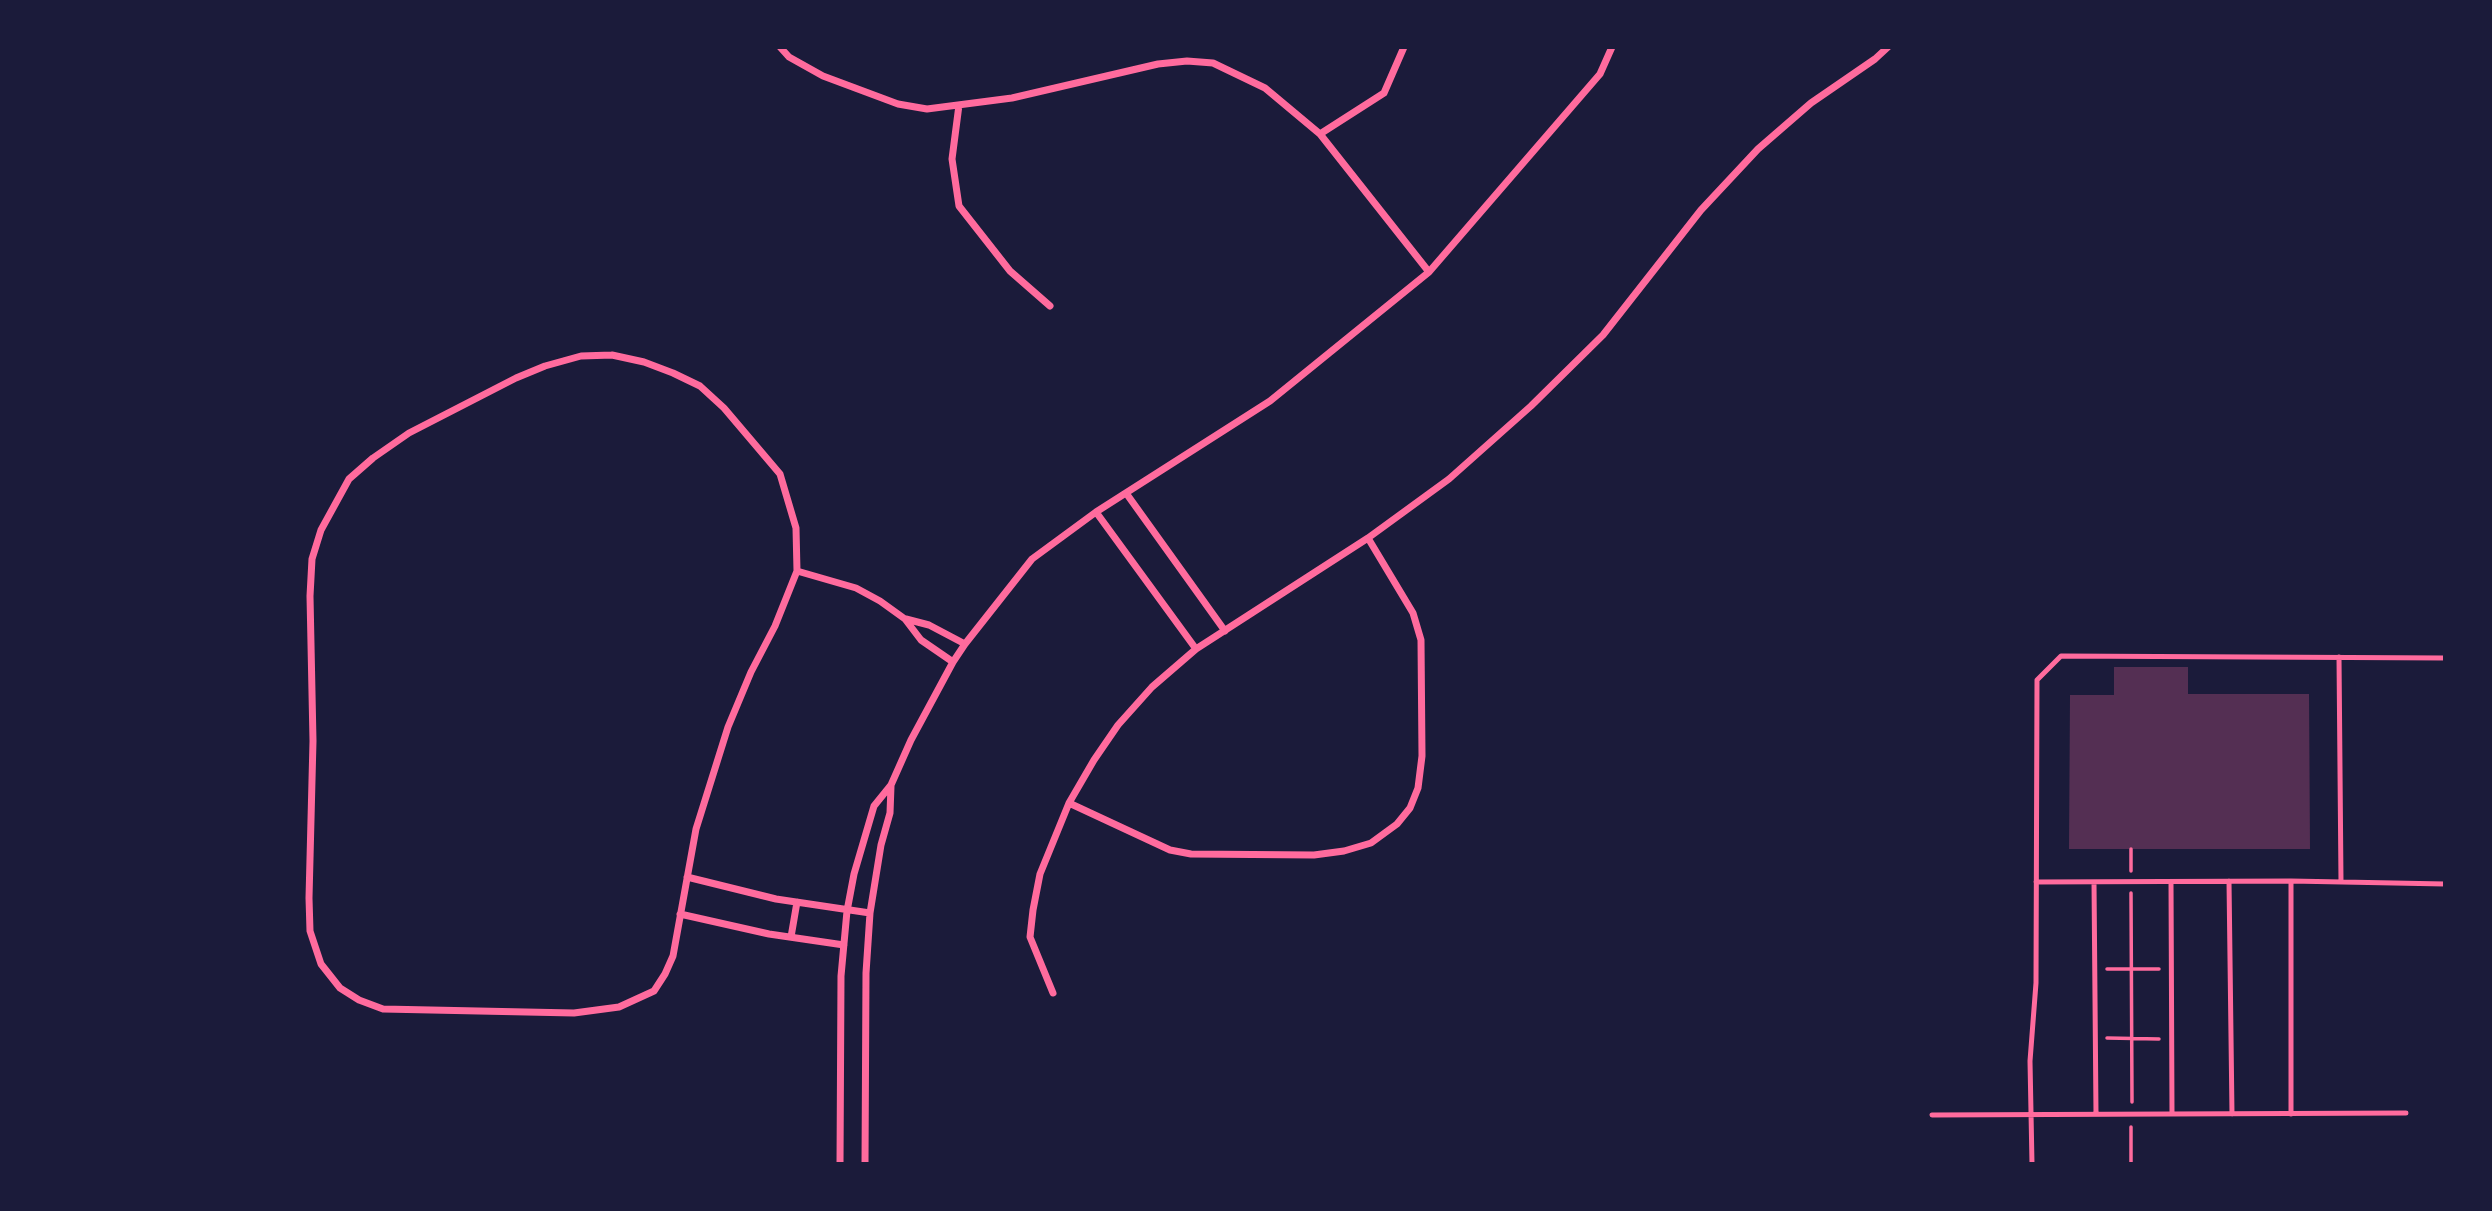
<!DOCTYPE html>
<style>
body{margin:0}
#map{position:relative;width:2492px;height:1211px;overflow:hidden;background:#1b1b3a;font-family:"DM Sans",sans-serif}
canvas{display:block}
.frame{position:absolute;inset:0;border:49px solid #1b1b3a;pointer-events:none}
</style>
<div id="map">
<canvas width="2492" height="1211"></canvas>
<div class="frame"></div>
</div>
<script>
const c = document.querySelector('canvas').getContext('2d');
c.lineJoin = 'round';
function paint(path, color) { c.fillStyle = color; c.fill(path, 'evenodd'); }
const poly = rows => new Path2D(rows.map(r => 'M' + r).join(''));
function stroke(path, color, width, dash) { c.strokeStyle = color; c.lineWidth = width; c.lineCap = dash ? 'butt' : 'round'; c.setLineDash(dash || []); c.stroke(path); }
const building = poly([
 [2114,667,2188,667,2188,694,2309,694,2310,849,2069,849,2070,695,2114,695]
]);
const path = poly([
 [2131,849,2131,871],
 [2131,893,2132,1102],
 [2107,969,2159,969],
 [2107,1038,2159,1039],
 [2131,1127,2131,1164]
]);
const service = poly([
 [2339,657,2341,882],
 [2229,881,2232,1114],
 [2036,882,2291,881],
 [2094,882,2096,1114],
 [2171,882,2172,1114],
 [2291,1114,2291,881,2445,884],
 [1932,1115,2406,1113],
 [2032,1164,2030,1061,2036,983,2037,680,2061,656,2445,658]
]);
const minor = poly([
 [780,47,789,57,823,76,898,104,927,109,1012,98,1158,64,1187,61,1213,63,1265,88,1320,134,1429,272],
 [959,105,952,159,959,206,1010,271,1050,306],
 [1320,134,1384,93,1404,47],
 [612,355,644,362,673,373,700,386,724,408,780,474,796,528,797,571,775,626,751,672,728,727,696,829,673,956,665,974,654,991,619,1007,574,1013,383,1009,359,1000,340,988,321,964,310,931,309,898,313,741,310,596,312,559,321,530,349,479,373,458,409,433,516,378,545,366,581,356,612,355],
 [1126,493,1225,631],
 [1096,512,1196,649],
 [797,571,856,588,880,601,905,619,921,640,953,662],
 [906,619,929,625,965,644],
 [1069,803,1170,850,1191,854,1314,855,1344,851,1371,843,1397,824,1410,808,1418,788,1422,756,1421,640,1413,613,1368,538],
 [687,877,776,899,870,913],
 [680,914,769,934,844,945],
 [791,937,797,902],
 [1053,993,1030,937,1033,910,1040,874,1069,803,1094,760,1118,725,1152,687,1196,649,1368,538,1449,479,1531,406,1603,335,1701,210,1758,149,1811,103,1875,59,1888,47],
 [840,1164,841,976,847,911,854,874,874,806,891,785,911,740,953,662,965,644,1032,559,1096,512,1270,401,1429,272,1600,74,1612,47],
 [865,1164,866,973,870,913,881,845,890,813,891,786]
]);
paint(building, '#542f53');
stroke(path, '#ff6b9d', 3.5);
stroke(service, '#ff6b9d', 5);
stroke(minor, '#ff6b9d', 7);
</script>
